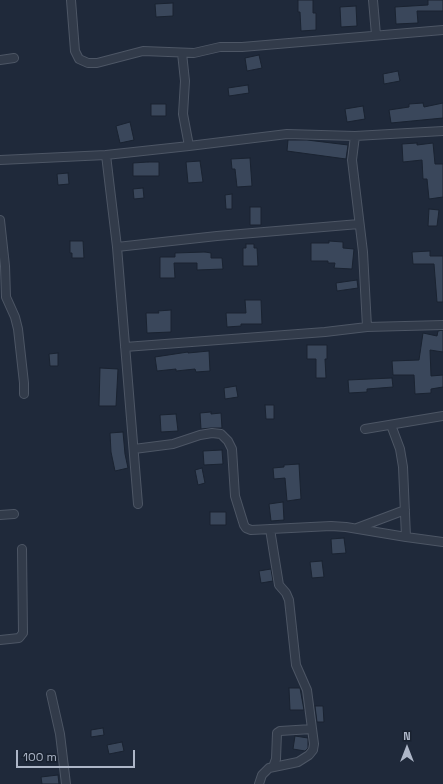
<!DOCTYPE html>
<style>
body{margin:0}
#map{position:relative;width:443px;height:784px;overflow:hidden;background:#1f293a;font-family:"Space Grotesk",sans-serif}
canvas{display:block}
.north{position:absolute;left:387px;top:728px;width:40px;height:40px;-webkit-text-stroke:3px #18212f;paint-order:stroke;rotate:0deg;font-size:11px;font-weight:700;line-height:16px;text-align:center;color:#adb6c7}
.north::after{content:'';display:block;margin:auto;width:14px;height:18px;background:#adb6c7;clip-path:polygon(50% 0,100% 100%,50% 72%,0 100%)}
.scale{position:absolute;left:16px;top:750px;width:119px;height:18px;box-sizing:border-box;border:2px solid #adb6c7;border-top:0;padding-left:5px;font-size:12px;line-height:14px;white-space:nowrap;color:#adb6c7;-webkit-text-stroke:3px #18212f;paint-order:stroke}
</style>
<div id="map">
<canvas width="443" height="784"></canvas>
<div class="north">N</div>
<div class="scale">100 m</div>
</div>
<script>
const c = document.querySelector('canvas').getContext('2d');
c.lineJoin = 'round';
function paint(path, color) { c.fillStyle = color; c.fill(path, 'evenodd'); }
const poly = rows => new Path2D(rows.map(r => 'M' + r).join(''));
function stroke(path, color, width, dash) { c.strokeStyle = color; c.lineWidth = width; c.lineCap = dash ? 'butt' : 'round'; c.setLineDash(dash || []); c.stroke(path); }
const building = poly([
 [298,0,313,0,313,13,316,13,316,30,301,31,300,12,298,12,298,0],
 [428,0,443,0,443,11,417,11,418,23,396,24,395,7,428,5,428,0],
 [173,3,173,16,156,17,155,4,173,3],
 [356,6,357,26,341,27,340,7,356,6],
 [259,55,262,68,247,71,245,58,259,55],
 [398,71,400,81,384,84,383,74,398,71],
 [248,85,249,93,229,96,228,88,248,85],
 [423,103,424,107,443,103,443,118,391,123,389,110,409,107,409,104,423,103],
 [151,104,166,104,166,116,151,116,151,104],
 [363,106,365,119,347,122,345,109,363,106],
 [130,122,134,140,120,143,116,126,130,122],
 [288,140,307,140,348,145,346,159,287,151,288,140],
 [417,143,417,145,433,143,435,164,443,164,443,197,429,199,427,179,423,179,422,160,403,162,402,144,417,143],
 [250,158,252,186,237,187,235,169,232,169,231,159,250,158],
 [200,161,203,182,188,183,186,162,200,161],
 [148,162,159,162,159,176,133,176,133,163,148,162],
 [68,173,69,184,58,185,57,174,68,173],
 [143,188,144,198,134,199,133,189,143,188],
 [232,194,232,209,226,209,225,195,232,194],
 [250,207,261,207,261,225,250,225,250,207],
 [429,209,439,210,437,226,428,226,429,209],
 [70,241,83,241,84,258,72,258,72,253,70,253,70,241],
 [329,241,343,242,343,248,354,249,352,269,334,268,335,263,328,263,328,261,311,261,311,243,329,243,329,241],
 [246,244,254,244,254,248,257,248,258,266,243,266,243,248,246,248,246,244],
 [430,251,430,256,443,256,443,302,437,302,434,264,413,264,412,252,430,251],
 [205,252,211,253,211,258,222,258,223,269,197,270,197,263,174,263,175,278,160,278,160,257,175,257,175,253,205,252],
 [357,280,358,288,337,291,336,283,357,280],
 [245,300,261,300,262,324,241,324,241,326,227,327,226,313,246,313,245,300],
 [171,310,171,332,147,333,146,313,159,313,158,311,171,310],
 [443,330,443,352,430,350,431,376,443,375,443,387,431,389,431,393,415,394,414,375,393,375,392,361,419,360,423,333,437,336,438,331,443,330],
 [307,345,327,345,327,359,325,359,326,378,316,378,316,359,307,359,307,345],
 [209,351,210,371,196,372,195,369,176,371,176,369,157,371,155,357,188,352,188,353,209,351],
 [58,353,58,366,50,366,49,354,58,353],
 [100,368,118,369,116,406,99,406,100,368],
 [392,378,393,387,367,389,367,392,349,393,348,380,392,378],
 [236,386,238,397,225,399,224,388,236,386],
 [265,405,274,405,274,419,266,419,265,405],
 [211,412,211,414,221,413,222,428,211,428,201,429,200,413,211,412],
 [176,414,178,431,161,432,160,415,176,414],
 [123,432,125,454,128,468,115,471,111,452,110,433,123,432],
 [222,450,223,464,204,465,203,451,222,450],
 [299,464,301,499,287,501,285,478,274,479,273,468,284,467,284,465,299,464],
 [202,468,205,483,198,485,195,470,202,468],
 [283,502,284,520,271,521,269,504,283,502],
 [210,512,226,512,226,525,210,525,210,512],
 [344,538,346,553,332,554,331,539,344,538],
 [322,561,324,577,312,578,310,562,322,561],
 [271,569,273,581,261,583,259,571,271,569],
 [289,688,300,688,304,710,290,710,289,688],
 [315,706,323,706,324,722,317,722,315,706],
 [103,728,104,735,91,737,91,730,103,728],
 [295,736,308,738,308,748,305,751,293,749,295,736],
 [122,742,124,751,109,754,107,745,122,742],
 [58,775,59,784,42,784,41,777,58,775]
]);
const minor = poly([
 [71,0,75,51,79,59,88,63,97,63,143,51,194,53,220,47,242,47,443,30],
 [373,0,376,35],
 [182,53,185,81,183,114,189,146],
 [0,60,14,58],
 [355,136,352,160,363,252,367,327],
 [106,155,117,247,138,504],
 [0,160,106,155,189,146,287,134,355,136,443,131],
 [0,220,5,266,6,297,15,317,18,329,24,383,24,394],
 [117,247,217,236,359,224],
 [125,347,325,332,367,327,443,325],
 [391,425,400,449,403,467,406,537],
 [365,429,443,416],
 [134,449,173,444,200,435,212,433,221,434,228,441,232,449,235,496,244,525,246,528,251,530,331,526,346,527,406,537,443,542],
 [0,515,14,514],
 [357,528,405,510],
 [0,640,19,638,23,633,22,549],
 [51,694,60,734,66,784],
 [273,767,276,759,277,733,280,731,312,729],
 [259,784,262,775,269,768,298,762,309,755,313,750,314,744,307,690,296,665,289,600,286,593,279,585,270,529]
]);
paint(building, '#3a475b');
stroke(building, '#1a2331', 1);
stroke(minor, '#4d5665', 10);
stroke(minor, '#323b4a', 8);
</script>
